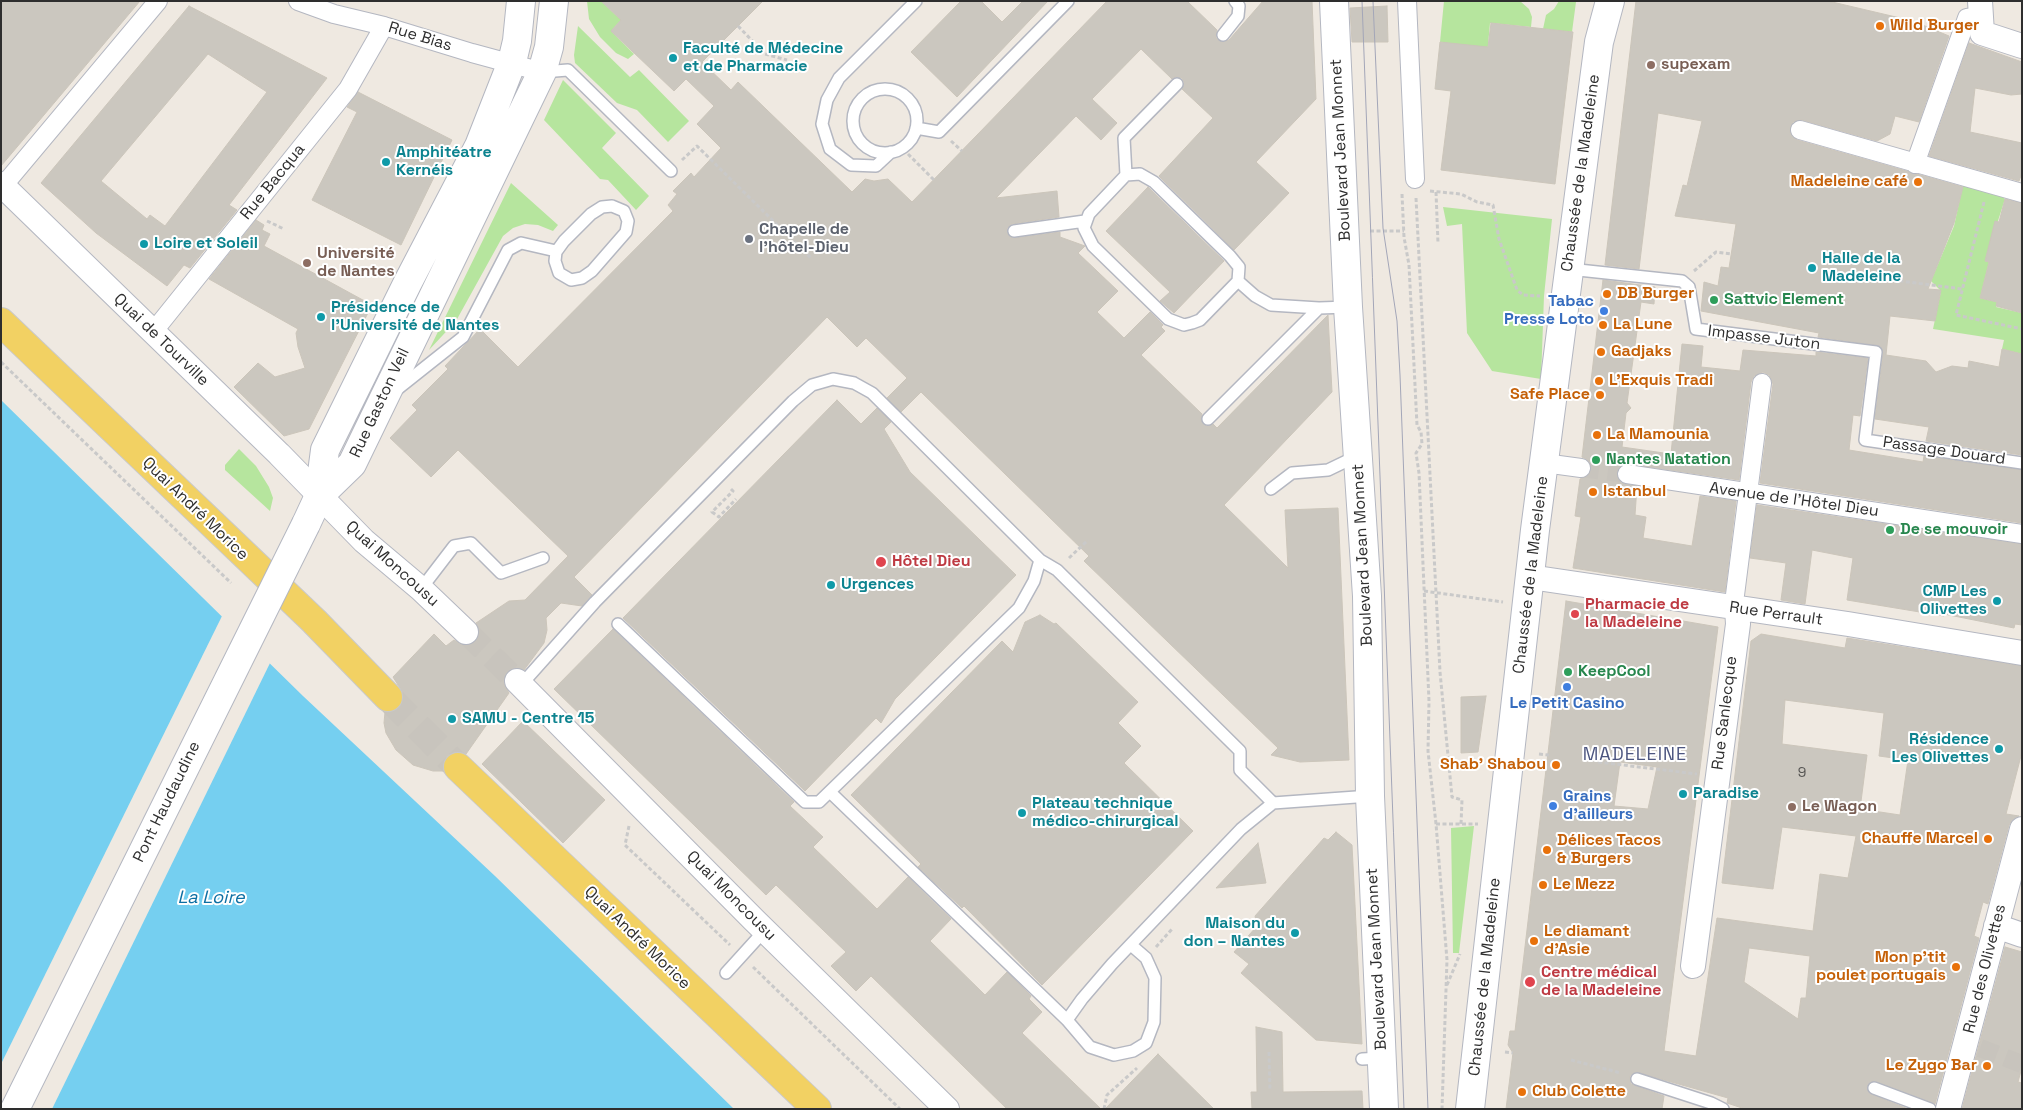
<!DOCTYPE html>
<meta charset="utf-8">
<style>
body{margin:0}
#map{position:relative;width:2023px;height:1110px;overflow:hidden;background:#efe9e1;font-family:"Space Grotesk",sans-serif}
canvas{display:block}
.frame{position:absolute;inset:0;border:2px solid #2e2e2e;pointer-events:none}
</style>
<div id="map">
<canvas width="2023" height="1110"></canvas>
<div class="frame"></div>
</div>
<script>
const c = document.querySelector('canvas').getContext('2d');
c.lineJoin = 'round';
function paint(path, color) { c.fillStyle = color; c.fill(path, 'evenodd'); }
const poly = rows => new Path2D(rows.map(r => 'M' + r).join(''));
function stroke(path, color, width, dash) { c.strokeStyle = color; c.lineWidth = width; c.lineCap = dash ? 'butt' : 'round'; c.setLineDash(dash || []); c.stroke(path); }
function drawText(font, color, halo, rows, align = 'center') {
  c.font = font + ' "Space Grotesk",sans-serif'; c.lineWidth = 4; c.setLineDash([]); c.textBaseline = 'middle'; c.strokeStyle = halo; c.fillStyle = color; for (const [text, x, y, turn = 0] of rows) {
    c.save(); c.translate(x, y); c.rotate((+turn || 0) * Math.PI / 180); c.textAlign = isNaN(turn) ? turn : align; if (halo) c.strokeText(text, 0, 0); c.fillText(text, 0, 0); c.restore();
  }
}
const green = poly([
 [587,1,601,1,621,20,611,31,634,54,628,59,616,53,600,37,589,19],
 [1444,1,1520,1,1529,9,1532,17,1531,27,1490,23,1487,56,1440,42],
 [1559,1,1576,2,1572,32,1543,29,1546,15,1554,9],
 [578,26,630,77,639,70,689,121,668,142,637,110,617,103,575,63,574,55],
 [563,80,616,133,602,148,649,196,636,210,608,180,600,179,544,120],
 [511,183,558,225,553,231,538,225,525,224,513,228,503,236,456,321,429,350],
 [1963,185,2002,196,2005,199,1985,261,1989,262,1980,298,1997,302,1996,307,2022,313,2022,354,2002,349,2004,340,1933,329,1941,291,1931,281,1954,226],
 [1443,207,1552,219,1544,296,1541,379,1492,371,1467,333,1462,224,1447,226],
 [239,449,256,466,269,487,273,498,270,511,225,470,225,465],
 [1474,826,1459,953,1453,953,1451,828]
]);
const water = poly([
 [1,400,303,696,495,876,734,1109,21,1109,1,1088]
]);
const pier = poly([
 [223,614,271,661,52,1109,17,1109,1,1092,1,1064]
]);
const building = poly([
 [1,1,140,1,1,166,1,1],
 [601,1,763,1,702,62,731,90,738,82,852,192,865,179,874,181,888,179,912,202,1107,1,1187,1,1217,30,1216,38,1222,42,1229,40,1263,1,1312,1,1316,99,1256,162,1289,193,1234,250,1159,176,1213,118,1182,89,1184,82,1182,78,1175,77,1172,79,1141,49,1092,99,1117,123,1101,140,1076,116,996,198,1057,191,1059,217,1012,224,1007,228,1008,235,1015,238,1060,232,1060,237,1085,246,1078,253,1118,291,1097,312,1124,338,1150,312,1163,325,1161,327,1165,331,1141,355,1202,414,1201,420,1206,426,1213,424,1217,428,1328,315,1332,392,1224,505,1288,568,1285,510,1338,508,1349,760,1300,762,1271,755,1278,748,1084,561,1089,556,921,392,901,412,887,398,907,378,866,338,857,347,827,317,574,577,592,595,582,606,561,603,546,618,547,630,544,643,524,670,514,668,507,672,504,684,509,693,466,754,453,752,447,756,443,763,443,771,433,771,413,765,396,750,386,733,384,723,385,712,392,712,399,708,403,701,403,693,393,677,434,634,446,646,454,640,463,645,476,642,479,635,476,623,509,601,525,600,568,556,458,450,431,477,390,438,417,410,412,405,448,369,445,366,480,329,518,367,673,211,668,205,677,194,673,191,691,173,694,177,721,148,697,124,714,106,686,79,674,91,611,31,621,20,601,1],
 [961,1,981,1,1002,22,1023,1,1048,1,957,97,911,52,961,1],
 [1636,1,1828,1,1913,21,1949,36,1919,122,1895,116,1890,134,1877,141,1802,120,1793,122,1790,132,1797,140,1963,187,1954,223,1928,289,1941,290,1935,321,1890,316,1886,355,1926,361,1936,372,1952,366,1968,368,1969,361,1999,367,2002,349,2022,354,2022,455,1926,441,1929,427,1875,419,1883,353,1880,346,1818,337,1819,333,1701,311,1704,282,1718,286,1721,267,1729,268,1736,224,1675,216,1683,185,1687,186,1702,121,1658,113,1639,269,1605,265,1636,1],
 [189,6,327,78,229,205,237,210,190,268,184,265,167,286,96,233,41,183,189,6],
 [208,54,267,92,165,226,150,215,147,219,101,181,208,54],
 [1387,6,1388,42,1352,42,1350,8,1387,6],
 [1491,23,1573,32,1555,184,1441,170,1451,91,1435,89,1440,42,1488,47,1491,23],
 [1969,43,2022,62,2022,94,2011,95,1975,88,1970,132,2022,143,2022,173,2019,181,1929,156,1969,43],
 [358,92,452,140,401,245,312,200,357,112,347,107,358,92],
 [1148,187,1224,261,1174,313,1160,301,1170,292,1106,231,1148,187],
 [2005,199,2022,203,2022,313,1996,306,1997,302,1980,298,1989,262,1985,261,1995,221,1999,222,2005,199],
 [256,220,264,225,262,230,270,234,264,246,372,305,309,429,284,436,234,387,258,363,275,377,305,368,298,347,296,333,298,329,209,279,256,220],
 [1603,280,1655,287,1654,304,1641,302,1627,403,1631,408,1626,413,1622,447,1671,454,1682,344,1703,346,1701,367,1740,371,1743,350,1816,356,1816,352,1868,358,1860,416,1853,415,1849,450,1923,462,1924,456,2022,470,2022,523,1760,483,1773,384,1769,375,1763,372,1754,376,1751,382,1739,480,1629,464,1623,464,1617,472,1621,483,1637,486,1635,515,1646,517,1643,538,1692,546,1700,496,1736,501,1725,592,1573,568,1581,517,1575,516,1580,479,1589,475,1592,469,1588,460,1582,457,1603,280],
 [837,400,861,424,877,408,891,422,884,429,910,472,1016,575,895,699,881,723,876,718,805,791,623,618,837,400],
 [1757,505,2022,544,2022,625,2015,624,2014,628,1944,614,1944,616,1847,600,1853,558,1812,550,1805,604,1781,600,1786,563,1750,558,1757,505],
 [1566,601,1718,627,1664,1051,1696,1056,1717,918,1813,931,1820,874,1848,878,1856,836,1782,827,1773,889,1722,883,1751,641,1761,634,1845,648,1847,638,2022,666,2022,752,2006,814,2019,816,2013,819,2009,825,1988,904,1983,902,1974,936,1979,938,1935,1104,1873,1081,1867,1086,1869,1093,1908,1109,1745,1109,1727,1103,1728,1098,1636,1072,1630,1076,1631,1084,1664,1096,1662,1109,1506,1109,1513,1053,1508,1045,1510,1031,1515,1031,1566,601],
 [1785,700,1884,713,1879,756,1908,760,1900,815,1860,809,1867,755,1782,744,1785,700],
 [1620,762,1657,767,1648,809,1614,806,1620,762],
 [1749,948,1810,956,1806,998,1801,998,1798,1019,1744,982,1749,948],
 [1040,615,1054,624,1056,623,1138,702,1118,723,1141,746,1124,763,1193,831,1042,985,964,906,962,908,918,867,921,864,851,795,1002,641,1013,652,1025,622,1040,615],
 [613,629,794,802,790,806,823,837,813,847,877,909,908,877,951,919,930,941,985,995,1007,972,1031,996,1029,999,1042,1012,1022,1033,1101,1109,1007,1109,871,976,856,991,831,966,846,952,776,885,766,895,554,689,613,629],
 [1486,696,1478,752,1461,753,1461,697,1486,696],
 [523,721,605,800,563,843,482,764,523,721],
 [1336,832,1352,845,1362,1044,1316,1040,1241,973,1249,964,1234,952,1257,926,1255,916,1324,838,1328,840,1336,832],
 [1258,843,1266,883,1216,888,1258,843],
 [2005,947,2022,952,2022,1067,2018,1082,2022,1083,2022,1109,1962,1109,2005,947],
 [1256,1027,1282,1032,1283,1092,1362,1091,1363,1109,1252,1109,1251,1092,1257,1092,1256,1027],
 [1158,1054,1214,1109,1105,1109,1158,1054]
]);
const pedestrianTunnel = poly([
 [1581,468,1627,474],
 [1980,1048,2022,1064]
]);
const minorTunnel = poly([
 [466,632,517,681]
]);
const primaryTunnel = poly([
 [388,697,458,767]
]);
const path = poly([
 [738,26,765,54,787,60],
 [951,141,962,151],
 [908,154,934,180],
 [682,160,697,146,812,259],
 [1430,191,1461,194,1477,202,1493,205,1499,239,1517,290,1523,295,1540,296],
 [1436,192,1438,243],
 [1402,194,1404,237,1409,265,1417,425,1421,432,1422,444,1416,453,1419,473,1429,701,1428,751,1436,824,1447,960,1442,1109],
 [1416,198,1440,672,1452,797,1462,800,1461,824],
 [1984,202,1956,315,2022,329],
 [267,221,284,229],
 [1370,231,1404,231],
 [1694,271,1716,252,1731,254],
 [1893,280,1962,289],
 [1,362,231,583],
 [731,489,733,491,712,512,719,517,736,499],
 [1069,558,1088,540],
 [1424,591,1503,602],
 [1539,754,1549,755],
 [1598,762,1697,774],
 [1436,824,1478,824],
 [629,826,625,845,730,945],
 [1156,947,1172,929],
 [753,967,900,1109],
 [1447,985,1460,954],
 [1269,1052,1270,1091],
 [1505,1052,1513,1053],
 [1571,1060,1621,1073],
 [1104,1109,1107,1095,1137,1068]
]);
const service = poly([
 [1223,35,1238,16,1239,6,1235,1],
 [542,72,568,70,671,171],
 '853 121a32 32 0 1 1 64 0a32 32 0 1 1-64 0Z',
 [916,128,939,132,1068,1],
 [891,152,876,166,851,165,830,149,822,124,827,100,839,78,916,1],
 [1140,174,1154,182,1230,256,1239,267,1238,281,1200,320,1192,323,1184,325,1168,319,1093,246,1084,228,1089,214,1126,175,1140,174],
 [1126,175,1124,138,1177,84],
 [612,206,624,211,628,221,626,232,592,271,582,278,571,280,559,273,555,261,556,252,564,241,591,214,602,207,612,206],
 [1014,231,1085,221],
 [1569,269,1682,281,1689,287,1696,329,1876,352,1865,440,2022,463],
 [1238,281,1255,296,1271,305,1319,308],
 [395,391,463,337,508,250,521,243,556,251],
 [1208,419,1319,308,1348,307],
 [1271,489,1292,473,1328,470,1357,456],
 [421,589,454,546,471,543,501,573,543,558],
 [618,624,805,802,819,802,1019,608,1034,581,1040,560],
 [521,685,595,602,793,401,812,385,833,379,854,383,872,393,1040,560,1057,570,1240,751,1240,770,1273,803,1370,796],
 [831,793,1067,1020,1082,999,1112,964,1241,829,1273,803],
 [726,973,765,930],
 [1067,1020,1090,1047,1114,1055,1133,1051,1146,1043,1154,1022,1155,978,1146,958,1131,945],
 [1362,1059,1382,1058],
 [1637,1079,1711,1103,1723,1109],
 [1874,1088,1930,1109]
]);
const pedestrian = poly([
 [298,1,334,14,384,26,472,53,542,72],
 [1407,1,1415,179],
 [1800,130,2022,193],
 [1915,164,1967,18,1981,16],
 [3,186,158,1],
 [153,332,348,89,384,26],
 [1544,463,1581,468],
 [1627,474,2022,534],
 [1735,595,1762,383]
]);
const minor = poly([
 [1980,1,1982,33,2022,46],
 [1,184,279,454,364,541,421,589,466,632],
 [1530,577,1848,624,2022,653],
 [517,681,754,920,947,1109],
 [1996,926,2022,935],
 [1693,966,1738,624,1737,609],
 [1948,1109,2022,829]
]);
const secondary = poly([
 [1334,1,1348,307,1367,596,1370,796,1384,1109],
 [319,496,352,464,542,72,549,47,554,1],
 [306,524,319,496,325,450,408,282,479,146,512,62,517,41,521,1],
 [1470,1109,1535,530,1599,42,1610,1]
]);
const primary = poly([
 [1,322,314,621,388,697],
 [458,767,817,1109]
]);
const tram = poly([
 [1362,1,1404,1109],
 [1373,1,1383,228,1397,321,1400,375,1428,1109]
]);
const secondaryBridge = poly([
 [15,1109,306,524]
]);
const markers = [
 [1880,26,5,"#e8710a"],
 [673,58,5,"#0f9aa8"],
 [1651,65,5,"#8d6e63"],
 [386,162,5,"#0f9aa8"],
 [1918,182,5,"#e8710a"],
 [749,239,5,"#6b7280"],
 [144,244,5,"#0f9aa8"],
 [307,263,5,"#8d6e63"],
 [1812,268,5,"#0f9aa8"],
 [1607,294,5,"#e8710a"],
 [1714,300,5,"#2e9e5b"],
 [1604,311,5,"#3f7fe0"],
 [321,317,5,"#0f9aa8"],
 [1603,325,5,"#e8710a"],
 [1601,352,5,"#e8710a"],
 [1599,381,5,"#e8710a"],
 [1600,395,5,"#e8710a"],
 [1597,435,5,"#e8710a"],
 [1596,460,5,"#2e9e5b"],
 [1593,492,5,"#e8710a"],
 [1890,530,5,"#2e9e5b"],
 [881,562,6,"#e0444e"],
 [831,585,5,"#0f9aa8"],
 [1997,601,5,"#0f9aa8"],
 [1575,614,5,"#e0444e"],
 [1568,672,5,"#2e9e5b"],
 [1567,687,5,"#3f7fe0"],
 [452,719,5,"#0f9aa8"],
 [1999,749,5,"#0f9aa8"],
 [1556,765,5,"#e8710a"],
 [1683,794,5,"#0f9aa8"],
 [1553,806,5,"#3f7fe0"],
 [1792,807,5,"#8d6e63"],
 [1022,813,5,"#0f9aa8"],
 [1988,839,5,"#e8710a"],
 [1547,850,5,"#e8710a"],
 [1543,885,5,"#e8710a"],
 [1295,933,5,"#0f9aa8"],
 [1534,941,5,"#e8710a"],
 [1956,967,5,"#e8710a"],
 [1530,982,6,"#e0444e"],
 [1987,1066,5,"#e8710a"],
 [1522,1092,5,"#e8710a"]
];
const numberNames = [
 ["9",1802,773]
];
const foodNames = [
 ["Wild Burger",1890,26],
 ["Madeleine café",1908,182,"right"],
 ["DB Burger",1617,294],
 ["La Lune",1613,325],
 ["Gadjaks",1611,352],
 ["L'Exquis Tradi",1609,381],
 ["Safe Place",1590,395,"right"],
 ["La Mamounia",1607,435],
 ["Istanbul",1603,492],
 ["Shab' Shabou",1546,765,"right"],
 ["Chauffe Marcel",1978,839,"right"],
 ["Délices Tacos",1557,841],
 ["& Burgers",1557,859],
 ["Le Mezz",1553,885],
 ["Le diamant",1544,932],
 ["d'Asie",1544,950],
 ["Mon p'tit",1946,958,"right"],
 ["poulet portugais",1946,976,"right"],
 ["Le Zygo Bar",1977,1066,"right"],
 ["Club Colette",1532,1092]
];
const streetNames = [
 ["Rue Bias",420,37,17],
 ["Boulevard Jean Monnet",1341,150,-93],
 ["Chaussée de la Madeleine",1581,173,-82],
 ["Rue Bacqua",273,182,-51],
 ["Impasse Juton",1764,338,7],
 ["Quai de Tourville",161,340,44],
 ["Rue Gaston Veil",380,403,-65],
 ["Passage Douard",1944,451,8],
 ["Avenue de l'Hôtel Dieu",1794,500,8],
 ["Quai André Morice",195,509,44],
 ["Boulevard Jean Monnet",1363,555,-93],
 ["Quai Moncousu",392,564,42],
 ["Chaussée de la Madeleine",1531,575,-83],
 ["Rue Perrault",1776,614,8],
 ["Rue Sanlecque",1725,713,-83],
 ["Pont Haudaudine",167,802,-64],
 ["Quai Moncousu",731,896,45],
 ["Quai André Morice",637,938,44],
 ["Boulevard Jean Monnet",1377,959,-93],
 ["Rue des Olivettes",1985,969,-76],
 ["Chaussée de la Madeleine",1485,977,-84]
];
const cultureNames = [
 ["Faculté de Médecine",683,49],
 ["et de Pharmacie",683,67],
 ["Amphitéatre",396,153],
 ["Kernéis",396,171],
 ["Loire et Soleil",154,244],
 ["Halle de la",1822,259],
 ["Madeleine",1822,277],
 ["Présidence de",331,308],
 ["l'Université de Nantes",331,326],
 ["Urgences",841,585],
 ["CMP Les",1987,592,"right"],
 ["Olivettes",1987,610,"right"],
 ["SAMU - Centre 15",462,719],
 ["Résidence",1989,740,"right"],
 ["Les Olivettes",1989,758,"right"],
 ["Paradise",1693,794],
 ["Plateau technique",1032,804],
 ["médico-chirurgical",1032,822],
 ["Maison du",1285,924,"right"],
 ["don – Nantes",1285,942,"right"]
];
const educationNames = [
 ["supexam",1661,65],
 ["Université",317,254],
 ["de Nantes",317,272],
 ["Le Wagon",1802,807]
];
const worshipNames = [
 ["Chapelle de",759,230],
 ["l'hôtel-Dieu",759,248]
];
const leisureNames = [
 ["Sattvic Element",1724,300],
 ["Nantes Natation",1606,460],
 ["De se mouvoir",1900,530],
 ["KeepCool",1578,672]
];
const shopNames = [
 ["Tabac",1594,302],
 ["Presse Loto",1594,320],
 ["Le Petit Casino",1567,704,"center"],
 ["Grains",1563,797,"left"],
 ["d'ailleurs",1563,815,"left"]
];
const healthNames = [
 ["Hôtel Dieu",892,562],
 ["Pharmacie de",1585,605],
 ["la Madeleine",1585,623],
 ["Centre médical",1541,973],
 ["de la Madeleine",1541,991]
];
const neighbourhoodNames = [
 ["MADELEINE",1635,755]
];
const waterNames = [
 ["La Loire",211,898]
];
paint(green, '#b6e59e');
paint(water, '#75cff0');
paint(pier, '#efe9e1');
paint(building, '#cbc7bf');
stroke(building, '#cbc5ba', 1);
stroke(pedestrianTunnel, '#c8c4bd', 18, [18, 9]);
stroke(minorTunnel, '#c8c4bd', 24, [24, 12]);
stroke(primaryTunnel, '#c8c4bd', 28, [28, 14]);
stroke(service, '#b4b7c1', 14);
stroke(pedestrian, '#b4b7c1', 20);
stroke(minor, '#b4b7c1', 26);
stroke(secondary, '#b4b7c1', 30);
stroke(primary, '#c9c9c9', 30);
stroke(path, '#c9c9c9', 3, [4, 2.5]);
stroke(service, '#fff', 11);
stroke(pedestrian, '#fff', 18);
stroke(minor, '#fff', 24);
stroke(secondary, '#fff', 28);
stroke(primary, '#f2d163', 28);
stroke(tram, '#a3a6b8', 1);
stroke(secondaryBridge, '#b4b7c1', 30, []);
stroke(secondaryBridge, '#fff', 28);
for (const [x, y, r, color] of markers) { const dot = new Path2D(); dot.arc(x, y, r, 0, 2 * Math.PI); c.fillStyle = color; c.fill(dot); stroke(dot, '#fff', 2); }
drawText('14px', '#555452', null, numberNames);
drawText('bold 16px', '#c56008', '#fff', foodNames, 'left');
drawText('16px', '#2e2e2e', '#fff', streetNames);
drawText('bold 16px', '#0d838f', '#fff', cultureNames, 'left');
drawText('bold 16px', '#785e54', '#fff', educationNames, 'left');
drawText('bold 16px', '#5b616d', '#fff', worshipNames, 'left');
drawText('bold 16px', '#27864d', '#fff', leisureNames, 'left');
drawText('bold 16px', '#366cbe', '#fff', shopNames, 'right');
drawText('bold 16px', '#be3a42', '#fff', healthNames, 'left');
c.letterSpacing = '1px';
drawText('18px', '#4d5680', '#fff', neighbourhoodNames);
c.letterSpacing = '0px';
drawText('italic 18px', '#0d6fa3', '#fff', waterNames);
</script>
